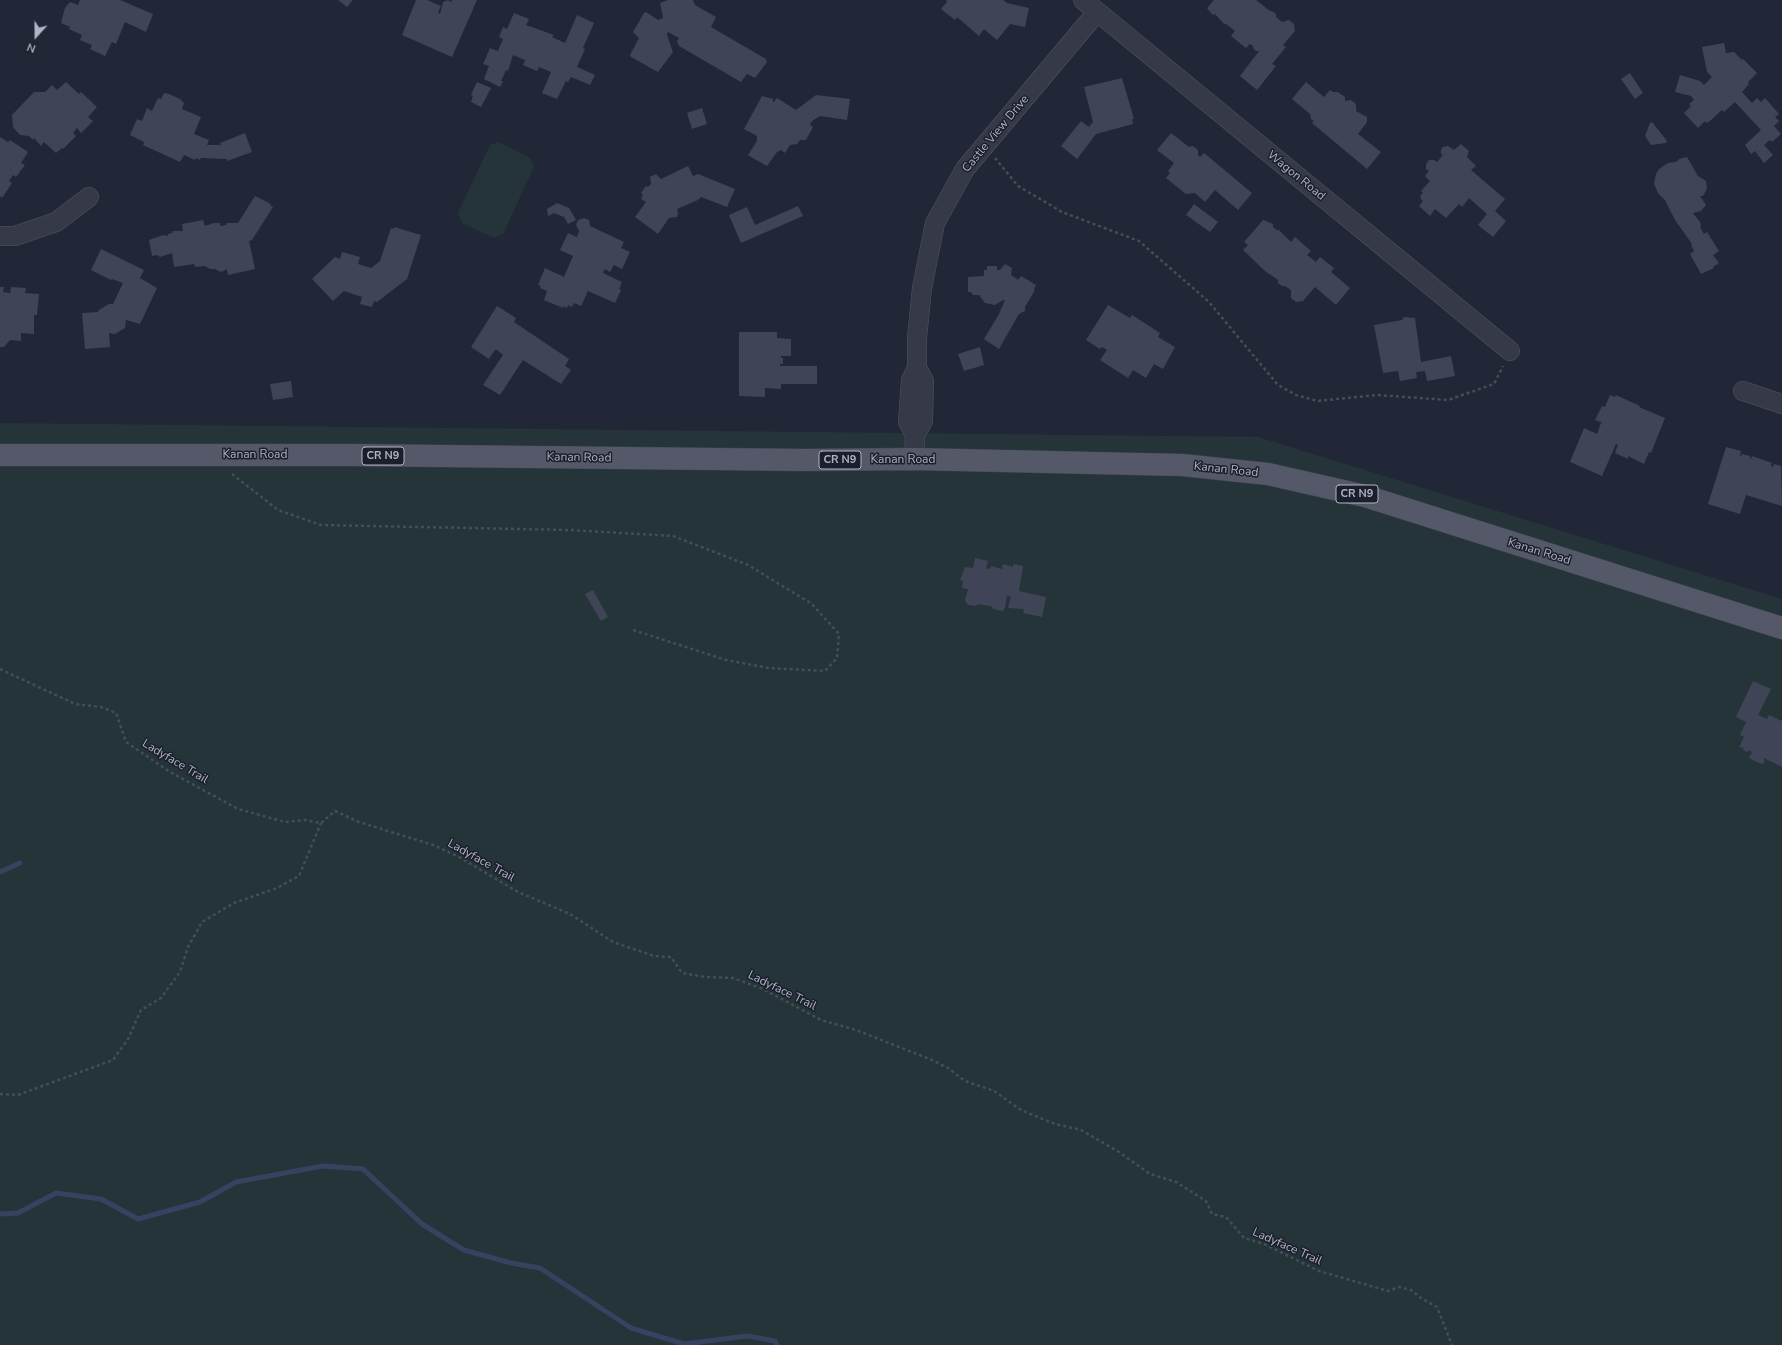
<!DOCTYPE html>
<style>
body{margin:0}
#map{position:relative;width:1782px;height:1345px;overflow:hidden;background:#222737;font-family:"Nunito Sans",sans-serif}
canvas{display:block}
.north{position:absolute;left:16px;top:16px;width:40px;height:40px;-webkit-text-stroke:3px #1b1f2c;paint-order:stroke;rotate:201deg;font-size:11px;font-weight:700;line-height:16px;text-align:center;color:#b0b4c4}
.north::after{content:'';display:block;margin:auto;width:14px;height:18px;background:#b0b4c4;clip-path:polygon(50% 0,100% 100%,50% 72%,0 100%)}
</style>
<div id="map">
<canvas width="1782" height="1345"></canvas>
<div class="north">N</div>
</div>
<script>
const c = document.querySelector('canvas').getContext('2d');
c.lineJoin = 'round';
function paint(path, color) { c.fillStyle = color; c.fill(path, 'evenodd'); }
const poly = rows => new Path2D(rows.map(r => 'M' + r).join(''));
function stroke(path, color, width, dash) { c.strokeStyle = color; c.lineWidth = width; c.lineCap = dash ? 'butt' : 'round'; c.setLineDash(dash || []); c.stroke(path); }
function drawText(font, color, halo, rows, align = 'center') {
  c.font = font + ' "Nunito Sans",sans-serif'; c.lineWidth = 3; c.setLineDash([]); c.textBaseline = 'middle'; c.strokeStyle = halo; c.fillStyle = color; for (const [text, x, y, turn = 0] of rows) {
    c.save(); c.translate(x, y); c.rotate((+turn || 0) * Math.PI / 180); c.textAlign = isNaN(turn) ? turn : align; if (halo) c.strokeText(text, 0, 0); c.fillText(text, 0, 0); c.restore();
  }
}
const green = poly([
 [498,142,530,158,534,167,503,234,494,238,462,223,458,213,490,145],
 [0,423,1258,437,1782,599,1782,1345,0,1345]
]);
const stream = poly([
 [0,872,20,863],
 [0,1214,18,1213,56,1193,101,1199,138,1219,200,1202,236,1182,323,1166,363,1169,422,1224,464,1250,511,1263,540,1268,631,1328,684,1344,747,1336,775,1341,777,1345]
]);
const building = poly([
 [80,0,120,0,153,14,146,32,125,22,116,44,112,42,105,56,90,49,92,45,80,40,82,35,69,29,70,27,61,23,65,8,70,2,78,5],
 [338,0,353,0,347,7],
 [416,0,427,0,441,6,438,12,440,14,443,2,448,0,451,2,452,0,477,0,452,57,402,35],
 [668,0,693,0,695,5,716,17,711,27,766,59,767,62,755,78,747,74,741,82,679,46,677,41,679,38,668,32,667,35,673,52,658,72,631,57,630,55,639,38,633,32,644,13,646,12,658,20,663,18,660,3],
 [946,0,1003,0,1007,3,1029,8,1025,27,1010,24,997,40,984,29,979,36,957,17,955,20,941,9,947,2],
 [1214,0,1256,0,1270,11,1272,11,1276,14,1276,17,1282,22,1289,20,1294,24,1295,31,1283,45,1286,47,1272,64,1276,66,1257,90,1240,76,1259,51,1256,51,1253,48,1253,46,1250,44,1246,48,1231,36,1235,31,1226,24,1224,24,1215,14,1213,15,1210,12,1207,8],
 [514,13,529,19,526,25,554,35,552,37,565,43,577,15,594,23,583,48,585,49,577,67,595,75,590,85,571,77,568,82,566,81,557,99,542,93,551,72,539,67,537,71,523,65,525,60,513,55,508,71,506,70,501,81,503,81,500,87,484,79,489,66,483,64,490,48,498,51,503,39,499,37,503,27,507,29],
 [1724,43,1726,53,1734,52,1742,60,1743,59,1757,73,1748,82,1749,84,1742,92,1752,103,1757,98,1761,102,1765,98,1779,114,1775,117,1779,121,1774,126,1781,134,1772,142,1770,140,1764,145,1773,155,1764,163,1755,151,1751,154,1745,145,1761,130,1735,102,1724,112,1722,110,1711,120,1707,123,1705,121,1698,128,1684,113,1691,106,1689,104,1694,100,1691,96,1675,92,1680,75,1700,81,1704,85,1712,77,1707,72,1702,47],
 [1630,73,1643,93,1635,99,1621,79],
 [1122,78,1134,119,1132,119,1133,124,1096,134,1077,159,1061,146,1081,121,1089,127,1093,122,1084,87],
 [66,82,79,94,81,92,97,107,88,117,93,121,81,133,77,128,73,133,76,136,63,149,62,148,56,153,44,142,41,146,34,138,33,140,29,136,20,135,13,127,12,115,34,92,45,92,52,85,57,90],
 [477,82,491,88,481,107,471,102,473,96,471,95],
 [1306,82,1324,97,1330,90,1333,92,1338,92,1345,97,1345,101,1351,100,1356,104,1356,111,1367,117,1367,122,1358,134,1381,152,1367,169,1312,123,1314,121,1311,119,1310,114,1292,99],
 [164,93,169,94,180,99,184,103,182,109,201,117,194,134,209,140,207,145,221,145,220,143,245,133,252,152,227,161,227,159,201,158,200,160,196,158,195,160,184,155,180,162,143,145,144,142,130,135,137,119,142,121,147,108,152,111,158,98,161,99],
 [816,95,850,99,847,120,820,116,812,121,810,125,813,127,806,140,800,140,797,144,790,145,785,153,781,150,777,152,767,166,751,157,748,155,757,141,757,136,744,129,762,96,773,99,773,103,777,98,796,110],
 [702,108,707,124,692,129,687,113],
 [1652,122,1667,141,1666,143,1651,145,1645,136,1650,123],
 [1171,133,1189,147,1193,146,1198,150,1198,155,1200,157,1204,153,1252,193,1238,210,1215,190,1205,202,1195,193,1186,194,1166,178,1170,173,1168,171,1174,163,1157,150],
 [0,137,8,142,10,140,28,152,21,163,25,165,16,177,13,175,9,181,12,183,2,198,0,196],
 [1461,144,1469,151,1467,157,1476,166,1471,170,1505,199,1495,211,1506,221,1493,237,1478,225,1487,214,1469,198,1462,207,1459,204,1446,218,1435,209,1430,216,1419,206,1423,201,1421,199,1420,196,1423,193,1421,191,1430,181,1425,176,1429,171,1426,169,1426,164,1429,160,1434,160,1437,162,1443,155,1441,154,1441,150,1443,147,1448,146,1454,150],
 [1687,157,1698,176,1706,181,1707,189,1703,196,1700,196,1706,205,1701,211,1693,213,1700,222,1701,226,1700,227,1704,234,1707,232,1719,251,1713,255,1719,263,1713,267,1714,268,1701,274,1690,254,1694,251,1691,245,1692,244,1675,220,1665,200,1658,193,1654,184,1656,174,1659,169,1668,163,1676,162,1679,159],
 [688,166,693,176,698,174,735,189,727,207,701,197,698,200,677,209,678,213,677,217,669,218,658,234,635,217,646,202,641,199,643,195,641,193,646,186,648,187,651,184,650,177,656,174,661,179],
 [255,196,271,204,270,205,273,207,252,240,249,241,255,269,228,275,227,269,221,272,215,269,210,269,205,266,195,267,194,264,174,267,172,253,160,257,157,255,152,256,149,240,163,235,168,236,168,234,172,233,173,231,183,231,182,224,203,220,205,226,214,223,220,223,220,226,226,225,227,223,238,223],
 [557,203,569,208,576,220,568,224,564,217,554,213,548,216,547,209],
 [1194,204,1218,222,1210,232,1186,215],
 [798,206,803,216,741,243,729,215,747,207,755,225],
 [584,218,589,220,590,226,624,242,621,248,630,252,622,269,614,265,610,272,605,269,603,273,622,282,619,289,621,290,615,303,588,291,581,306,574,303,572,307,568,305,567,308,563,306,563,308,544,300,547,291,540,288,541,286,538,285,545,268,564,277,573,256,560,250,568,233,577,237,579,231,576,225,578,220],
 [1263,220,1273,224,1273,227,1277,230,1279,230,1291,242,1295,237,1311,251,1307,255,1316,262,1320,257,1334,268,1331,272,1350,288,1336,305,1315,287,1303,301,1296,302,1291,298,1291,290,1285,286,1282,286,1278,283,1278,280,1265,271,1243,250,1248,245,1244,242],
 [394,227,421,235,407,279,377,302,374,301,372,307,360,304,362,297,344,291,333,301,312,279,335,257,340,259,342,252,360,257,358,264,371,268,380,261,391,228,394,229],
 [101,249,144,270,140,278,157,288,140,324,126,320,125,328,115,334,109,333,110,347,85,349,82,313,98,312,99,310,109,304,113,304,123,283,112,279,111,280,91,270],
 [1005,264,1012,268,1011,275,1017,279,1018,280,1021,276,1036,285,1034,289,1035,290,1025,307,1025,311,1019,314,999,349,984,339,999,314,1005,300,1003,300,995,305,985,303,979,295,973,295,971,292,968,292,968,277,984,276,984,270,987,270,987,266,997,266,997,270,1000,270],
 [0,287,4,287,3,292,10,293,11,287,26,288,25,293,39,294,37,315,34,315,34,334,21,333,21,341,10,340,4,347,0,347],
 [1108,305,1130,318,1132,315,1160,333,1158,337,1175,347,1163,369,1154,364,1146,378,1133,370,1128,378,1100,360,1107,350,1102,347,1100,349,1086,340],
 [497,306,516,318,514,322,569,359,565,366,571,370,561,384,523,360,500,395,483,385,503,355,497,350,495,350,489,359,471,347],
 [1404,317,1415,318,1421,362,1451,356,1455,376,1427,381,1425,371,1416,372,1417,378,1400,381,1398,371,1383,373,1374,325,1402,320],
 [739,332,777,332,777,338,791,339,791,356,781,356,781,358,783,358,783,364,780,364,780,366,817,366,817,384,781,384,781,389,765,388,765,397,739,396],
 [980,347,984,365,964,371,958,354],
 [291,381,293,397,273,400,270,384],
 [1610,395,1615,397,1616,395,1640,406,1639,407,1665,418,1651,453,1649,452,1644,464,1628,456,1628,459,1615,453,1618,445,1616,444,1602,476,1570,462,1584,428,1597,434,1601,423,1603,423,1595,420,1602,406,1605,407],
 [1726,447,1741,451,1740,456,1741,456,1742,454,1750,456,1750,459,1751,459,1752,456,1772,463,1771,466,1773,467,1774,464,1781,466,1782,506,1746,495,1740,514,1708,504],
 [975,558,988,561,986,568,990,569,991,566,1002,569,1003,564,1013,567,1013,564,1023,566,1019,591,1046,597,1042,617,1023,613,1024,609,1008,608,1011,596,1007,596,1005,608,1002,611,993,609,991,606,978,604,976,606,968,605,965,601,968,589,962,588,963,581,960,580,965,567,973,568],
 [593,590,608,617,601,621,585,594],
 [1753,681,1771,689,1758,715,1767,719,1769,715,1782,721,1782,767,1764,758,1764,763,1761,764,1749,758,1752,752,1749,750,1747,752,1743,750,1744,748,1739,747,1744,737,1740,735,1746,722,1736,717]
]);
const path = poly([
 [995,158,1018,186,1062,212,1139,241,1209,302,1278,385,1296,395,1317,401,1377,395,1448,400,1494,384,1503,366],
 [232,474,278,510,321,525,569,530,673,536,748,565,812,604,839,634,837,658,825,671,769,668,726,660,630,629],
 [0,669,75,704,101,707,116,713,126,742,170,772,238,809,285,822,305,820,321,823,335,811,359,822,433,845,459,857,518,892,570,914,613,942,654,956,671,957,682,973,706,977,733,978,763,989,821,1020,856,1030,932,1060,948,1068,965,1081,994,1091,1021,1110,1055,1124,1081,1130,1119,1152,1150,1174,1176,1182,1206,1201,1212,1214,1226,1217,1244,1238,1264,1244,1319,1271,1388,1291,1400,1287,1411,1290,1421,1298,1437,1307,1452,1345],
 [0,1094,18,1095,113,1060,128,1039,141,1010,161,998,180,972,188,947,202,922,234,903,277,888,299,876,321,823]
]);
const minor = poly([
 [1083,0,1510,351],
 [0,236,15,236,56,222,89,197],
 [1743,391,1782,404],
 [915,435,908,422,911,380,917,368],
 [914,459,915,435,923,421,924,381,917,368,917,338,922,288,935,223,965,169,1097,12]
]);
const major = poly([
 [0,455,350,455,805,460,914,459,1182,465,1268,474,1365,496,1782,628]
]);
const shields = [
 [383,456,42],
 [840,460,42],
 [1357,494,42]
];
const shieldNames = [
 ["CR N9",383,456],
 ["CR N9",840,460],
 ["CR N9",1357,494]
];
const streetNames = [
 ["Castle View Drive",996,134,-50],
 ["Wagon Road",1296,176,39],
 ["Kanan Road",255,455],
 ["Kanan Road",579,458,1],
 ["Kanan Road",903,460],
 ["Kanan Road",1226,470,6],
 ["Kanan Road",1539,552,17],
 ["Ladyface Trail",175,762,31],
 ["Ladyface Trail",481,861,29],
 ["Ladyface Trail",782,991,26],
 ["Ladyface Trail",1287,1247,24]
];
paint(green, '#253439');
stroke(stream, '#394160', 5);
paint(building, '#3f4557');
stroke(minor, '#505463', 20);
stroke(major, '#3f4351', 23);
stroke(path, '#424f56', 2.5, [3, 3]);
stroke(minor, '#363a48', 19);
stroke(major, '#545868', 22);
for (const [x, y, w] of shields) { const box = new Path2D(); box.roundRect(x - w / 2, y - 9, w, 18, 3); c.fillStyle = '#1b1f2c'; c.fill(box); stroke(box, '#b0b4c4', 1); }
drawText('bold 11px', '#b0b4c4', null, shieldNames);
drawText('12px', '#b0b4c4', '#1b1f2c', streetNames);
</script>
